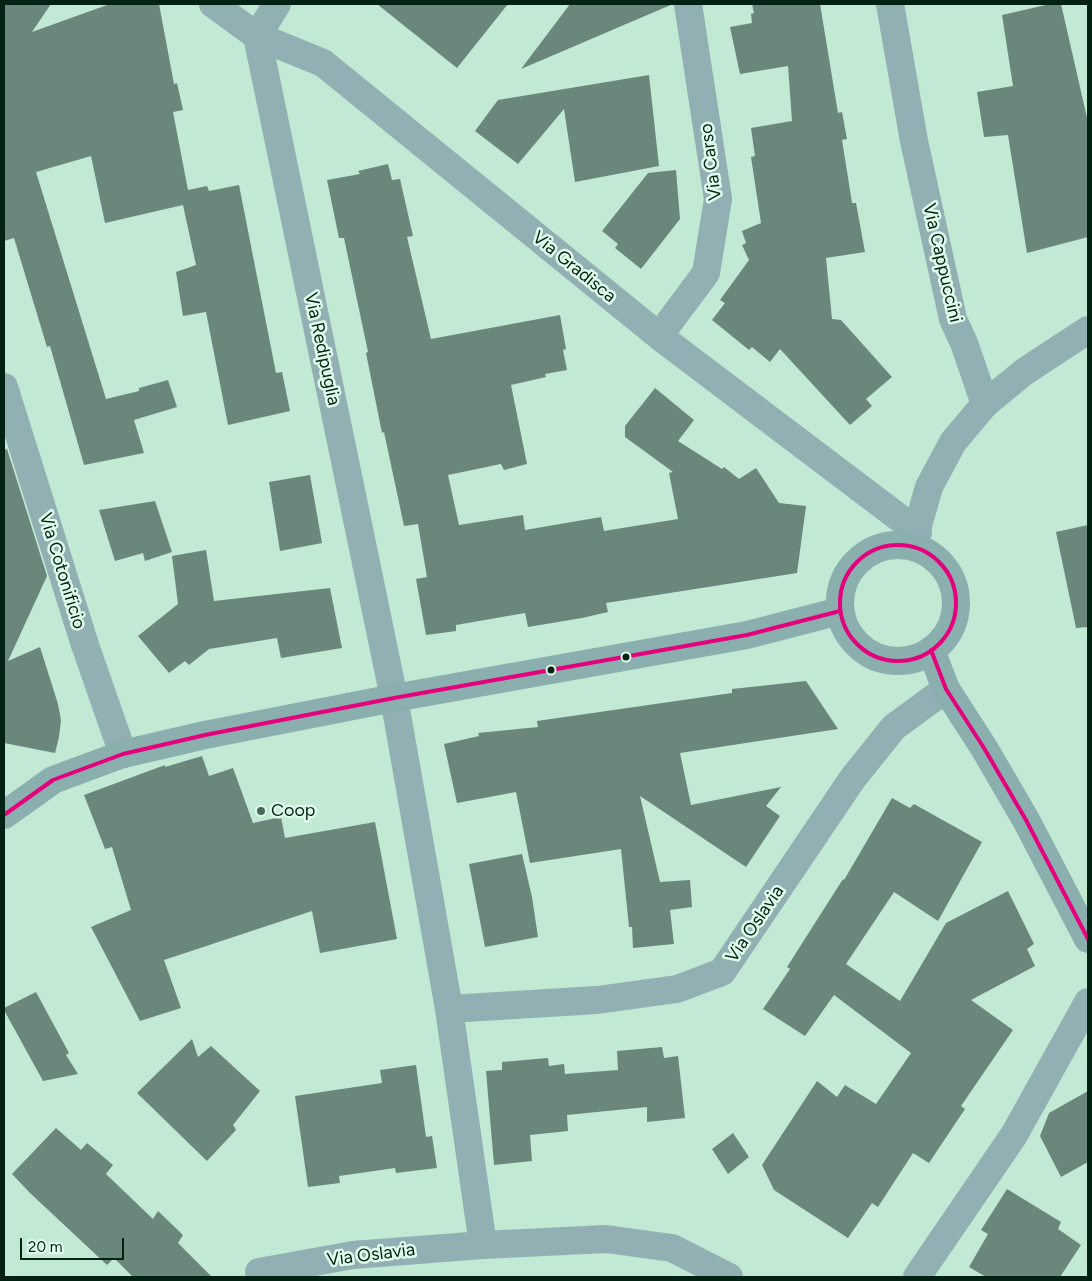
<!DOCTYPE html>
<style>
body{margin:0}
#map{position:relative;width:1092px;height:1281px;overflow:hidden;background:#c1e9d3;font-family:Figtree,sans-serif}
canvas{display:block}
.frame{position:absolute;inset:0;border:5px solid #032214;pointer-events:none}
.scale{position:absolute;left:20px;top:1238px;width:104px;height:22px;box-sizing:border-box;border:2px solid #032214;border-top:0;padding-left:6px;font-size:15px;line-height:18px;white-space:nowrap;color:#032214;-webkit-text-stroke:4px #dffceb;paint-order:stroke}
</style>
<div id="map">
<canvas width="1092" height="1281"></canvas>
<div class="frame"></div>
<div class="scale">20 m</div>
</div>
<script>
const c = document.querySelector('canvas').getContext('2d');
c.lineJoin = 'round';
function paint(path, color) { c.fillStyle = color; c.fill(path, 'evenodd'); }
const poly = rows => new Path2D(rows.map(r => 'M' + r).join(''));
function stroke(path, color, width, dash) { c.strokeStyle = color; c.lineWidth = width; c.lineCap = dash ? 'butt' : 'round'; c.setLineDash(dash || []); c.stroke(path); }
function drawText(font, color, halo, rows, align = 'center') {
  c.font = font + ' Figtree,sans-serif'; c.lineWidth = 5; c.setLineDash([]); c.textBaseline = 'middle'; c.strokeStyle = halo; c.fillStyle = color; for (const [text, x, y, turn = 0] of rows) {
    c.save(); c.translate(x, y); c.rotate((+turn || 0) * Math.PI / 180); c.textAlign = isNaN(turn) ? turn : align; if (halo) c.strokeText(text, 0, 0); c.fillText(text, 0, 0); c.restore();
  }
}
const building = poly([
 [4,4,51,4,32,32,107,5,116,4,159,4,174,84,177,83,183,110,173,112,188,190,207,186,209,191,239,185,276,373,282,372,290,411,228,425,206,312,183,316,176,272,196,265,183,205,105,223,91,156,36,172,106,399,139,391,139,388,168,380,177,407,134,420,144,453,84,465,50,346,47,347,14,238,4,241],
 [377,4,508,4,457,68],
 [570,4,673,4,521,69],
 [752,4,820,4,838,113,842,112,847,139,842,140,852,203,856,203,865,252,826,258,832,319,841,320,892,377,866,399,872,406,850,425,780,349,770,362,752,347,749,350,712,320,725,303,720,300,749,260,742,245,746,243,742,231,761,223,751,157,755,156,751,128,792,121,788,66,740,74,730,27,752,23,751,14,754,13],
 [1050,4,1061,4,1088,122,1088,237,1027,253,1008,135,984,137,977,92,1013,86,1002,15],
 [649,75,659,166,575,182,564,109,518,164,475,131,498,100],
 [388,164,392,180,400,179,413,236,407,237,431,339,560,315,566,349,563,350,567,370,545,374,546,377,511,385,527,464,504,470,501,464,448,475,459,525,523,515,525,530,601,517,604,531,678,519,669,473,673,472,625,437,625,426,655,388,694,420,678,441,722,469,724,467,739,479,756,468,779,503,806,506,797,573,606,603,608,612,582,618,528,627,525,613,456,625,456,631,426,635,416,579,427,577,418,524,404,526,384,432,382,433,366,353,368,352,344,238,339,238,327,180,360,174,358,171],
 [676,170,680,219,641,269,615,248,618,244,602,231,648,173],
 [7,449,47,576,8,661,40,647,58,704,61,720,59,737,55,753,4,743,4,450],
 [310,475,322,543,280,551,269,482],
 [155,501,172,552,145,561,143,553,115,561,99,510],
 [1088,525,1088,627,1076,628,1056,532],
 [206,550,214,601,330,588,342,648,281,658,277,638,209,649,189,665,185,661,169,673,138,636,178,604,172,556],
 [806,681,838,729,680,753,691,805,781,787,766,806,780,816,746,867,640,796,660,882,690,880,692,907,670,910,674,944,633,948,632,927,629,927,621,849,530,863,516,792,457,803,444,744,479,736,478,733,538,727,537,721,732,693,732,689],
 [202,756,209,776,233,768,253,823,281,817,285,838,375,822,397,939,320,953,312,911,164,960,181,1008,140,1021,91,927,131,910,112,847,105,849,84,795,165,765,165,767],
 [892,798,910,808,914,804,982,842,938,921,894,892,846,964,900,1001,946,923,1008,891,1034,944,1027,949,1035,966,971,1000,1013,1030,961,1106,965,1109,929,1163,913,1153,878,1207,872,1203,848,1238,774,1190,762,1165,817,1081,837,1097,845,1085,876,1104,911,1053,834,995,805,1036,763,1009,790,969,787,967,843,879,844,880],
 [522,854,532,897,538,937,485,947,469,864],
 [36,992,69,1053,66,1055,78,1074,43,1081,4,1010,4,1008],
 [192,1039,198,1057,211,1046,260,1091,233,1125,236,1130,207,1161,137,1093],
 [662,1047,664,1058,678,1056,685,1118,647,1122,647,1107,567,1115,568,1131,530,1135,532,1161,494,1165,486,1071,502,1070,502,1062,548,1058,549,1066,564,1064,565,1074,618,1070,617,1051],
 [416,1065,426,1137,432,1136,437,1168,396,1173,395,1168,339,1176,340,1183,308,1187,295,1096,382,1083,380,1070],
 [1088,1091,1088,1162,1061,1177,1040,1136,1049,1113],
 [56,1128,81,1150,87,1143,113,1165,106,1174,153,1219,158,1211,183,1235,178,1243,212,1277,133,1277,114,1258,107,1265,30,1193,12,1174],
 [733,1133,749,1157,728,1174,712,1149],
 [1007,1189,1061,1222,1058,1229,1081,1245,1060,1277,986,1277,969,1267,988,1234,981,1230]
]);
const minor = poly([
 [213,4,257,36,323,63,659,336,918,532],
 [277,4,257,36,394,698,449,1009,483,1245],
 [890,4,914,141,953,319,964,343,985,404],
 [659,336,706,273,718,199,688,4],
 [4,387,85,645,123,754],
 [449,1009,597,1000,677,989,722,972,853,778,894,727,946,689],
 [259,1272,353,1255,483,1245,606,1239,672,1248,729,1277],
 [917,1277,1014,1135,1088,1002]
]);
const tertiary = poly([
 [912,546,929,487,953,442,985,404,1024,372,1088,330]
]);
const secondary = poly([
 '840 603a58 58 0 1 1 116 0a58 58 0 1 1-116 0Z',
 [931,650,946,689,984,748,1026,820,1088,939],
 [4,815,53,780,123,754,205,735,394,698,747,635,840,611]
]);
const bus1 = poly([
 '840 603a58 58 0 1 1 116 0a58 58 0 1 1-116 0Z',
 [931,650,946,689,984,748,1026,820,1088,939],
 [4,815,53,780,123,754,205,735,394,698,747,635,840,611]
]);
const markers = [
 [626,657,4.5,"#032214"],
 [551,670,4.5,"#032214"],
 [261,811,5,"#466857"]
];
const streetNames = [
 ["Via Carso",711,162,-97],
 ["Via Cappuccini",942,263,77],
 ["Via Gradisca",574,267,39],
 ["Via Redipuglia",322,349,78],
 ["Via Cotonificio",62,571,73],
 ["Via Oslavia",755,924,-56],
 ["Via Oslavia",371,1255,-7]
];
const poiNames = [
 ["Coop",271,811]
];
paint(building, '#6b877c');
stroke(minor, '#92afb4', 28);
stroke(tertiary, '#92afb4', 28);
stroke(secondary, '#8baeae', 28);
stroke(bus1, '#e5007d', 4);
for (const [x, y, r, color] of markers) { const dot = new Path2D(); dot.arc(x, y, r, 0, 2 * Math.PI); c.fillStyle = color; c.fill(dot); stroke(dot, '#dffceb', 2); }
drawText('18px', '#032214', '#dffceb', streetNames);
drawText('18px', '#032214', '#dffceb', poiNames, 'left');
</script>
